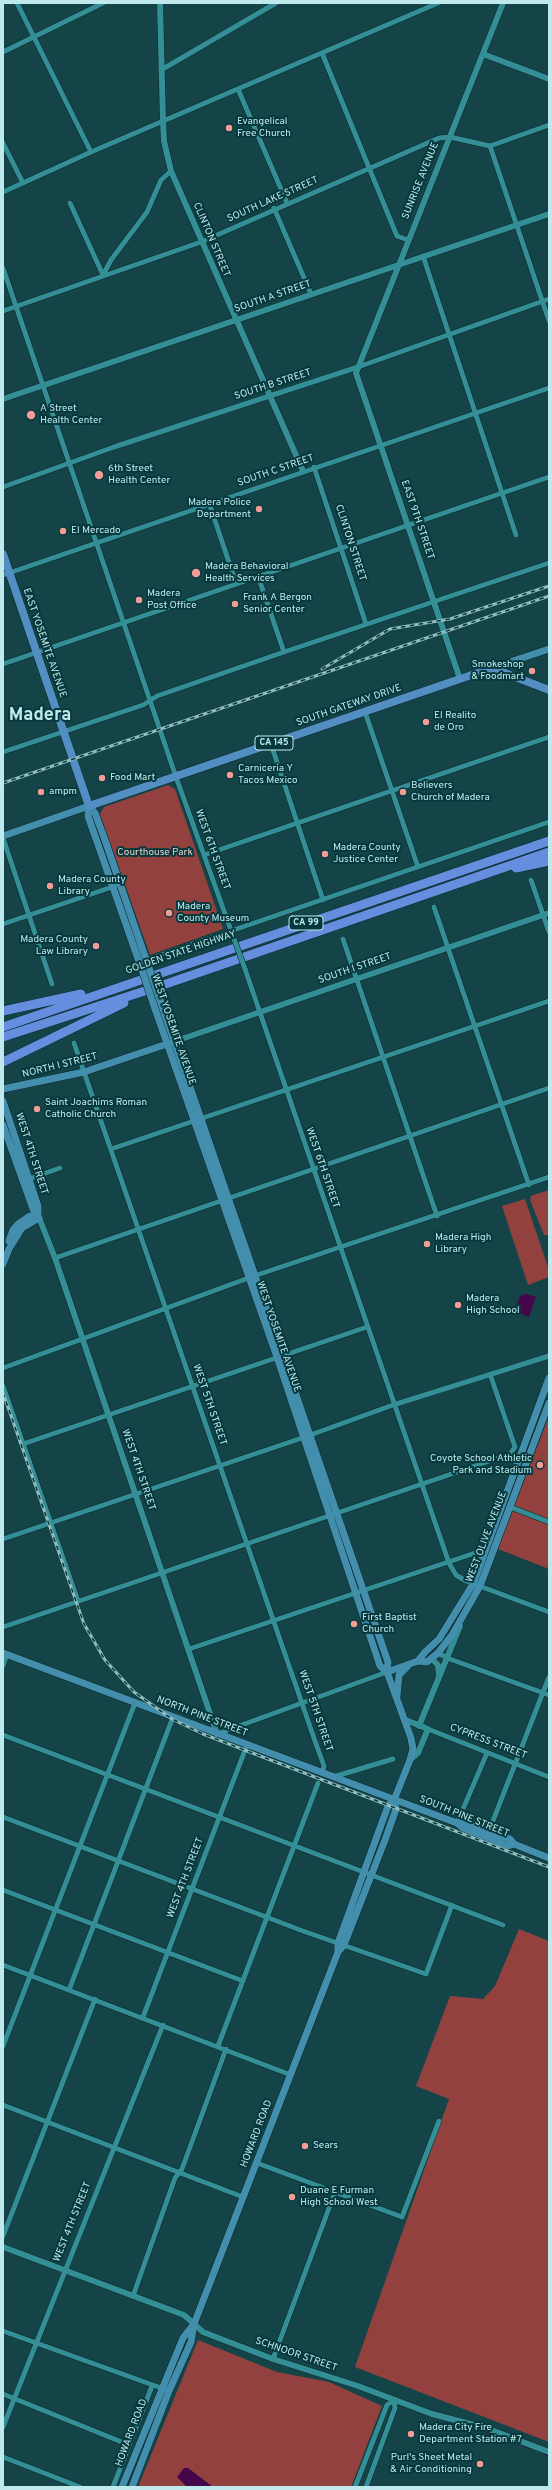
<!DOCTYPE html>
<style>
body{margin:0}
#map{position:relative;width:552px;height:2490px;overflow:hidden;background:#144448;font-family:Overpass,sans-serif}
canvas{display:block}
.frame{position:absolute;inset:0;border:4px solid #c0e9ed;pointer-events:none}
</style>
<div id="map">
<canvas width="552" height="2490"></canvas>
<div class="frame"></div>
</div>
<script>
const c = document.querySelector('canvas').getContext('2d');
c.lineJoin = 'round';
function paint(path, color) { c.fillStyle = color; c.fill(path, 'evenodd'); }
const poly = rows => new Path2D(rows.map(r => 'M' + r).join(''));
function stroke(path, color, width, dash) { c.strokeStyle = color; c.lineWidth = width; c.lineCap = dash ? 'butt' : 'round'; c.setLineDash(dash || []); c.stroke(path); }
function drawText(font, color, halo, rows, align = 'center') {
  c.font = font + ' Overpass,sans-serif'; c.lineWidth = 4; c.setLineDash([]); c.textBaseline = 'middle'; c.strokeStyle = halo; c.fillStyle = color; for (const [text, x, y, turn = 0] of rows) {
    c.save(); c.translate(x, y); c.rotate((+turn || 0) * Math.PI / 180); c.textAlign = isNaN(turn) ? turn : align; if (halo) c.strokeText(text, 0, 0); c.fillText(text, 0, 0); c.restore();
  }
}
const green = poly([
 [168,785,175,789,223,929,150,955,100,814,104,807],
 [549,1190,549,1235,544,1235,530,1200,531,1196],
 [525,1199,549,1270,549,1277,528,1285,502,1206],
 [549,1416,549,1569,498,1549],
 [519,1929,549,1941,549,2442,355,2367,449,2099,416,2086,450,1996,483,1999,495,1986],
 [198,2340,277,2372,329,2382,382,2406,351,2487,138,2487]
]);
const water = poly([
 [526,1294,536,1297,529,1317,514,1311,520,1296],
 [184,2468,188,2468,213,2487,187,2487,177,2477]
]);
const stream = poly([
 [479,2429,506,2439],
 [524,2446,530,2448,531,2447],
 [544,2453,549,2456]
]);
const minor = poly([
 [17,3,91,152],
 [3,52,103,3],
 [322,53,397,236,408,240],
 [161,70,276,3],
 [238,89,287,203],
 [3,143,23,183],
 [490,146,549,321],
 [3,192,91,152,438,3],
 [70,203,103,275],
 [274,208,311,294],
 [423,256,516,535],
 [3,268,176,777,233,936],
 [103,275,111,260,147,212,161,180,171,171],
 [3,311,201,242,439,138,450,137,490,146,549,125],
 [314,467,366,624],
 [3,487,114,447,358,367,549,299],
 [209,503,236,583],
 [3,575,549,388],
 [258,576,284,652],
 [3,664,549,477],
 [365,712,418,867],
 [271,744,323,900],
 [3,752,143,705,157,696,284,652,549,563],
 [3,838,52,984],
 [204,855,549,737],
 [531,880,549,932],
 [434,907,529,1185],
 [3,924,115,886],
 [343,939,437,1216],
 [146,960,549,822],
 [245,969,449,1563,456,1575,466,1581,549,1612],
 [74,1043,315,1741,324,1766,322,1773],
 [111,1149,549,1001],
 [29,1179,60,1168],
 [55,1258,549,1088],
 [3,1368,254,1276,549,1177],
 [3,1386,78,1601],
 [23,1444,367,1327],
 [510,1507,549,1522],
 [3,1539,302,1438,393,1405,549,1356],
 [3,1627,510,1454,515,1447,490,1374],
 [189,1649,475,1553,483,1555],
 [438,1653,447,1658,549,1695],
 [3,1666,7,1654],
 [428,1729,549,1777],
 [217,1734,387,1672],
 [3,1735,503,1925],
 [333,1777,393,1759],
 [3,1817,303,1931,426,1974,452,1905],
 [457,1823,487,1753],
 [489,1831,549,1677],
 [3,1890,243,1981],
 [3,1965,291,2075],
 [69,1990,173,1717],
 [143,2017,247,1745],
 [3,2046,135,1703],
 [218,2046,318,1783],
 [3,2105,243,2197],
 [257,2163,402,2217,439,2121],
 [3,2236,95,1999],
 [133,2296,175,2178,182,2169,226,2049],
 [3,2331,164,2389],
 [273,2359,335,2192],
 [3,2394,129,2445],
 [3,2427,163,2025],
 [3,2457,80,2487],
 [113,2487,152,2386],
 [355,2487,387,2405,394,2400,395,2408,366,2487]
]);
const tertiary = poly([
 [160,3,163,121,164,141,171,171,303,471],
 [483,54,549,79],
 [3,399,549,214],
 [460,679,356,373,503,3],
 [167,1044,549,913],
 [38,1215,55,1258,217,1734],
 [431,1658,438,1665,439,1676],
 [406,1720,428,1729,418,1753,410,1760],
 [419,1726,460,1626],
 [3,2247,184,2315,203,2332,273,2359,358,2386,432,2414,486,2428,549,2452]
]);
const secondary = poly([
 [492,668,549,649],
 [89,806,95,813,105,840,149,968],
 [89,806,88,816,142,970],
 [3,836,89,806],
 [160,1000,388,1662,387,1672,411,1738,413,1749,410,1760,394,1800,388,1806,338,1943,338,1952],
 [153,1003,277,1357,380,1666,387,1672],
 [3,1089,84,1072,167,1044],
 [3,1101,38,1206,38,1213],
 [3,1125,33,1209,38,1213],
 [9,1241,13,1230,18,1224,28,1217,38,1213],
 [3,1264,9,1249,22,1228,39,1218],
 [3,1653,457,1823,463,1828,508,1846,514,1844,549,1858],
 [418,1661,425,1652,439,1639,473,1584,549,1378],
 [387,1672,418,1661,427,1662,438,1653,452,1635,480,1586,549,1403],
 [397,1696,399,1675,408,1666],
 [457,1823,464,1822,510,1839,514,1844],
 [122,2487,183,2338,194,2324],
 [132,2487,169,2391,191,2342,194,2324,338,1952,344,1945,385,1840,396,1809,394,1800]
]);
const primary = poly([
 [3,554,89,806,492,668,549,690]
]);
const motorway = poly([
 [516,868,549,861],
 [3,1011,81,994],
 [3,1027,549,841],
 [3,1037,160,986,549,852],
 [3,1062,124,1003]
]);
const rail = poly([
 [322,669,390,629,450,619,549,586],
 [3,783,549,596],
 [3,1393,84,1624,105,1660,134,1692,172,1719,203,1734,549,1867]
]);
const minorBridge = poly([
 [233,936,245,969]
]);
const secondaryBridge = poly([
 [149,968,160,1000],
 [142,970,153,1003]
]);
const markers = [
 [229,128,4,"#f59c96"],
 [31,415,5,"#f59c96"],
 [99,475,5,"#f59c96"],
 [259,509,4,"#f59c96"],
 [63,531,4,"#f59c96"],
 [196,573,5,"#f59c96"],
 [139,600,4,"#f59c96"],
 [235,604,4,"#f59c96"],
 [532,671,4,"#f59c96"],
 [426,722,4,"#f59c96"],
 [230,775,4,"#f59c96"],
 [102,778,4,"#f59c96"],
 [41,792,4,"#f59c96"],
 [403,792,4,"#f59c96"],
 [325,854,4,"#f59c96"],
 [50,886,4,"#f59c96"],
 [169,913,4,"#f59c96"],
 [96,946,4,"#f59c96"],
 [37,1109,4,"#f59c96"],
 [427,1244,4,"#f59c96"],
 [458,1305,4,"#f59c96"],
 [540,1465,4,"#f59c96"],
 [354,1624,4,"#f59c96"],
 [305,2146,4,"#f59c96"],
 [292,2197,4,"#f59c96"],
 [411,2434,4,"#f59c96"],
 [480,2464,4,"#f59c96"]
];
const shields = [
 [274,743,38],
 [306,923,34]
];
const shieldNames = [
 ["CA 145",274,743],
 ["CA 99",306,923]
];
const poiNames = [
 ["Evangelical",237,122],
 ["Free Church",237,134],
 ["A Street",40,409],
 ["Health Center",40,421],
 ["6th Street",108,469],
 ["Health Center",108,481],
 ["Madera Police",251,503,"right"],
 ["Department",251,515,"right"],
 ["El Mercado",71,531],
 ["Madera Behavioral",205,567],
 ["Health Services",205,579],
 ["Madera",147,594],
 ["Post Office",147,606],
 ["Frank A Bergon",243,598],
 ["Senior Center",243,610],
 ["Smokeshop",524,665,"right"],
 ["& Foodmart",524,677,"right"],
 ["El Realito",434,716],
 ["de Oro",434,728],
 ["Carniceria Y",238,769],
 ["Tacos Mexico",238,781],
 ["Food Mart",110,778],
 ["Believers",411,786],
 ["Church of Madera",411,798],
 ["ampm",49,792],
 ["Madera County",333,848],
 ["Justice Center",333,860],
 ["Madera County",58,880],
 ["Library",58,892],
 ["Madera",177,907],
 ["County Museum",177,919],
 ["Madera County",88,940,"right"],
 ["Law Library",88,952,"right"],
 ["Saint Joachims Roman",45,1103],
 ["Catholic Church",45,1115],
 ["Madera High",435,1238],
 ["Library",435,1250],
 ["Madera",466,1299],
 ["High School",466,1311],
 ["Coyote School Athletic",532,1459,"right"],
 ["Park and Stadium",532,1471,"right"],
 ["First Baptist",362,1618],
 ["Church",362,1630],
 ["Sears",313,2146],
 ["Duane E Furman",300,2191],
 ["High School West",300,2203],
 ["Madera City Fire",419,2428],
 ["Department Station #7",419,2440],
 ["Purl's Sheet Metal",472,2458,"right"],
 ["& Air Conditioning",472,2470,"right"]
];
const streetNames = [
 ["SUNRISE AVENUE",421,181,-68],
 ["SOUTH LAKE STREET",273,200,-24],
 ["CLINTON STREET",211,240,67],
 ["SOUTH A STREET",273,297,-19],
 ["SOUTH B STREET",273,385,-18],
 ["SOUTH C STREET",276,471,-19],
 ["EAST 9TH STREET",417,520,71],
 ["CLINTON STREET",350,543,72],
 ["EAST YOSEMITE AVENUE",44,643,71],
 ["SOUTH GATEWAY DRIVE",349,706,-19],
 ["WEST 6TH STREET",212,850,70],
 ["GOLDEN STATE HIGHWAY",181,953,-19],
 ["SOUTH I STREET",355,969,-19],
 ["WEST YOSEMITE AVENUE",173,1030,71],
 ["NORTH I STREET",60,1066,-14],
 ["WEST 4TH STREET",31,1154,72],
 ["WEST 6TH STREET",322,1168,71],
 ["WEST YOSEMITE AVENUE",278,1337,71],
 ["WEST 5TH STREET",209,1405,71],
 ["WEST 4TH STREET",138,1470,71],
 ["WEST OLIVE AVENUE",487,1537,-69],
 ["WEST 5TH STREET",315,1711,71],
 ["NORTH PINE STREET",202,1717,21],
 ["CYPRESS STREET",488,1742,21],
 ["SOUTH PINE STREET",464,1817,22],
 ["WEST 4TH STREET",186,1878,-69],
 ["HOWARD ROAD",257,2134,-69],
 ["WEST 4TH STREET",73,2222,-68],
 ["SCHNOOR STREET",296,2355,19],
 ["HOWARD ROAD",132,2433,-69]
];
const parkNames = [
 ["Courthouse Park",155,853]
];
const townNames = [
 ["Madera",40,716]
];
paint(green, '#93413f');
paint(water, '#45074c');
stroke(stream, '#45074c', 1.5);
stroke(minor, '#0c282a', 6);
stroke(tertiary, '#0c282a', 7);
stroke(secondary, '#0c282a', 8);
stroke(primary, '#0c282a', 9);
stroke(motorway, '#0c282a', 10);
stroke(minor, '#348e96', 5);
stroke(tertiary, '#348e96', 6);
stroke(secondary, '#438eac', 7);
stroke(primary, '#528ec2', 8);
stroke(motorway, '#668edf', 9);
stroke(rail, '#90bbbf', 3);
stroke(rail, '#06393d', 1.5, [4.5]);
stroke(minorBridge, '#0c282a', 6, []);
stroke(secondaryBridge, '#0c282a', 8, []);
stroke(minorBridge, '#348e96', 5);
stroke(secondaryBridge, '#438eac', 7);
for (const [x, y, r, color] of markers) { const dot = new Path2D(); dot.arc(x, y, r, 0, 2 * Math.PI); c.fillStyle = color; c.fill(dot); stroke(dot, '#06393d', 1.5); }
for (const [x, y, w] of shields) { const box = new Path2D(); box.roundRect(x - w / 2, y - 7, w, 14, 3); c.fillStyle = '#06393d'; c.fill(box); stroke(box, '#c0e9ed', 1); }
drawText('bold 9px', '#c0e9ed', null, shieldNames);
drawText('10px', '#c0e9ed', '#06393d', poiNames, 'left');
drawText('10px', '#c0e9ed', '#06393d', streetNames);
drawText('10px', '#eececb', '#06393d', parkNames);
drawText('bold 18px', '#c0e9ed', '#06393d', townNames);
</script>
